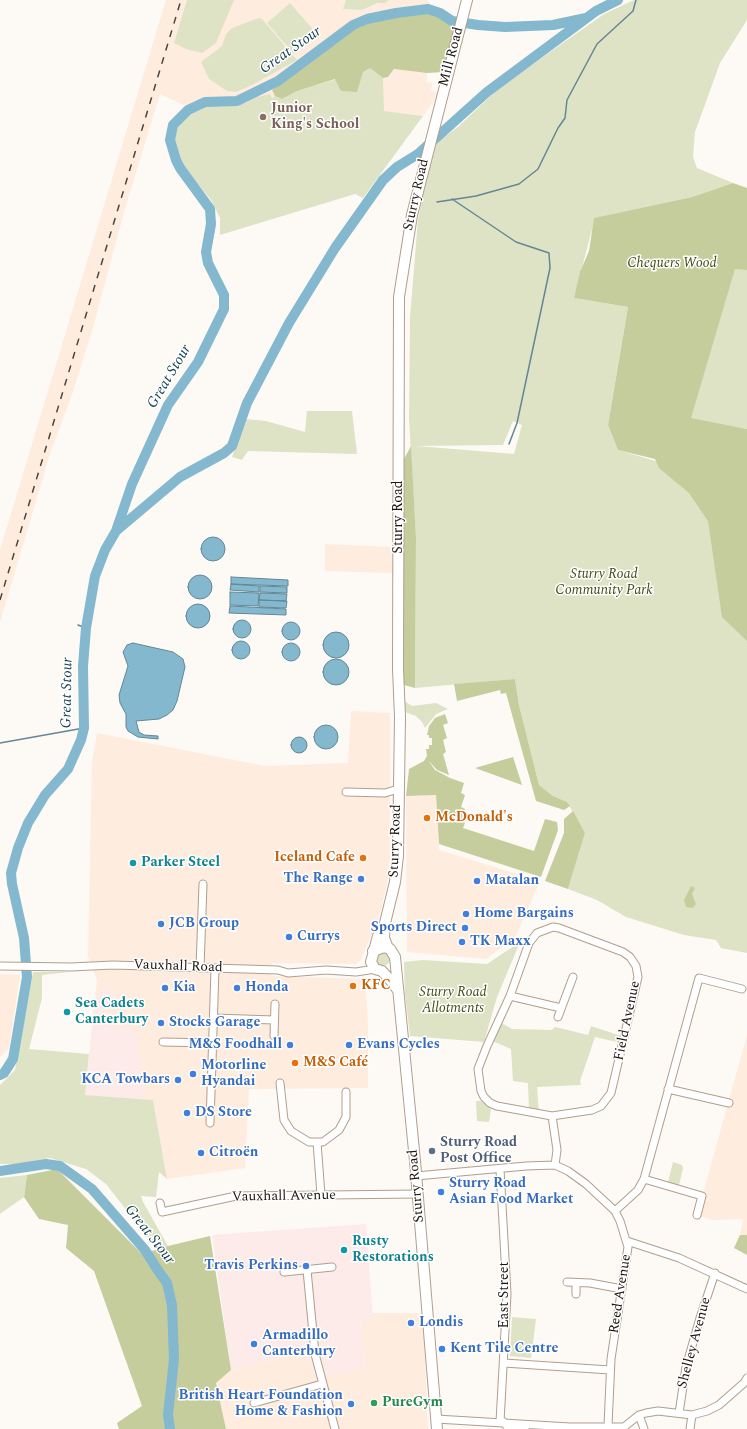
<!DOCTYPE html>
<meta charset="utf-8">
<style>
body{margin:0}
canvas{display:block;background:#fdf9f5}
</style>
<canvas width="747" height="1429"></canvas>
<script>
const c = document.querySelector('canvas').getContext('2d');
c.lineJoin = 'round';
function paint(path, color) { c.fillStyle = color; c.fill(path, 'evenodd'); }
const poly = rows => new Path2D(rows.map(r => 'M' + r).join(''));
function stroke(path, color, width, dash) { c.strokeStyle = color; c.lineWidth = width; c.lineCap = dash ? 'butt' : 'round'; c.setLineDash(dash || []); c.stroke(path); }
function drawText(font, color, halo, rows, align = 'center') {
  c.font = font + ' Spectral,serif'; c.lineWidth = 3; c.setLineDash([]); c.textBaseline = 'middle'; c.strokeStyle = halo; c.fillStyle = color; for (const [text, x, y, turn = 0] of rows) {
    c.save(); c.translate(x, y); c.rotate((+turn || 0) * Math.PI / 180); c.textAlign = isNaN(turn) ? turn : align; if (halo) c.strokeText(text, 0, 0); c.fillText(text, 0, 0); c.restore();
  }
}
const built = poly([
 [166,0,428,0,431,5,368,16,353,22,272,90,319,84,220,235,220,218,211,200,183,166,173,140,177,124,192,109,160,94,124,212,94,324,73,392,51,451,0,622,0,550],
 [394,69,427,73,427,82,433,83,431,90,439,94,423,116,383,111,383,78,388,77],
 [325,544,391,547,393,573,325,571],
 [351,711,390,713,390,858,388,879,379,917,361,960,356,964,272,963,271,976,365,979,368,1022,368,1088,249,1089,245,1168,167,1179,153,1100,85,1095,97,980,88,957,92,762,97,733,265,766,348,763],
 [436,795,439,850,540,881,515,938,486,959,407,952,406,796],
 [0,974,20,975,9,1049,0,1057],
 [747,1035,747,1236,740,1235,743,1219,712,1220,697,1215],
 [373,1313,423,1313,428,1429,226,1429,216,1383,231,1370,307,1351,365,1368,360,1320,373,1318]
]);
const industrial = poly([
 [102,985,111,988,104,1013,107,1021,113,1025,126,1027,136,1033,143,1099,86,1095,92,1025],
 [366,1224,373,1318,360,1320,365,1368,314,1378,307,1351,231,1370,212,1235]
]);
const green = poly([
 [187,0,234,0,216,43,202,53,186,49,174,43],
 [346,0,389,0,385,3,377,3,362,10,343,9],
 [634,0,747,0,747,20,720,63,695,132,693,157,697,168,733,183,692,197,595,218,574,298,628,307,608,425,618,450,676,467,747,578,747,953,721,948,716,940,684,935,626,917,597,900,568,889,585,833,567,802,553,796,539,785,519,705,515,679,415,688,416,538,409,419,410,318,418,219,433,145,458,127,499,88,604,14],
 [513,421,522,425,514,454,417,446,503,445],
 [290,3,317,34,294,54,267,23],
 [259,18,262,19,297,60,252,85,236,92,227,91,209,79,201,62,222,46,226,34,232,28],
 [371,67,383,78,384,111,423,116,363,198,355,194,220,235,220,218,211,200,183,166,176,151,173,134,177,124,193,109,216,105,238,106,257,97,270,94,272,98,275,96,282,99,297,91,363,71],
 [735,268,747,270,747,429,690,419],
 [307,411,352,411,357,454,248,451,242,460,232,457,246,419,266,421,305,432],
 [403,700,412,706,436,703,448,709,436,714,425,728,422,722,416,716,405,712],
 [520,942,497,997,484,1042,410,1036,405,994,404,962,423,960,487,964],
 '376 959a7 7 0 1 1 14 0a7 7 0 1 1-14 0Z',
 [33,972,69,972,42,975,42,998,29,1049,89,1054,85,1095,153,1100,167,1179,159,1172,156,1197,141,1196,143,1202,168,1246,157,1249,106,1184,86,1169,50,1158,18,1164,0,1164,0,1085,15,1070],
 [498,1021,512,1029,552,1030,555,1027,588,1035,591,1026,624,1037,622,1043,595,1037,580,1081,581,1085,537,1087,539,1114,529,1112,528,1083,513,1081,511,1049,490,1040],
 [476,1101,481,1101,491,1109,489,1122,477,1121],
 [673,1162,682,1165,683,1168,679,1185,668,1182],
 [27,1175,24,1197,0,1214,0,1178],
 [512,1317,536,1319,531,1358,510,1356]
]);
const forest = poly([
 [429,13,441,16,448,23,456,25,444,72,427,73,394,69,388,77,383,78,370,68,363,72,357,92,341,91,335,79,297,91,282,99,275,96,272,90,352,28,367,22,397,16],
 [733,183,747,188,747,270,735,269,691,418,747,429,747,641,722,617,708,521,689,493,659,468,655,459,618,450,608,425,628,307,574,298,580,272,589,251,594,218,692,197],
 [411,446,416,538,415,688,404,685,404,459],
 [515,679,519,705,539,785,553,796,567,802,570,806,564,810,536,801,506,693,501,694,500,690,457,701,454,684],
 [445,714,448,723,443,725,447,738,443,740,446,752,443,754,449,775,437,770,428,760,435,770,450,778,464,783,461,793,465,795,461,807,465,809,461,822,465,823,463,828,534,851,545,819,557,822,558,830,541,877,439,844,436,795,406,796,409,769,424,761,427,756,426,749,429,749,429,745,432,745,432,738,429,738,429,735,427,735,429,726,435,718],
 [513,757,522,785,475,768],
 [573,811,585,833,568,889,545,881,564,833,564,819],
 [691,886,695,888,692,894,696,904,693,908,686,907,684,900],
 [57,1169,142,1254,168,1246,210,1236,231,1370,216,1383,226,1429,119,1429,117,1423,142,1406,94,1271,66,1248,68,1225,39,1219,24,1197,27,1175],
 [740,1235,747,1235,747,1255,734,1248]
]);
const water = poly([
 '201 549a12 12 0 1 1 24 0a12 12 0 1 1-24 0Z',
 '188 587a12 12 0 1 1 24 0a12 12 0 1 1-24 0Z',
 [231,577,288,580,288,586,231,584,231,577],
 [231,584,259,586,259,592,230,590,231,584],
 [260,586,287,587,287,593,260,592,260,586],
 [230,592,259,593,258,606,230,605,230,592],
 [260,593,287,594,286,601,259,600,260,593],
 [259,600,287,601,286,608,259,607,259,600],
 '186 616a12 12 0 1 1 24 0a12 12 0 1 1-24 0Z',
 [230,606,286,609,286,615,229,613,230,606],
 '233 629a9 9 0 1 1 18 0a9 9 0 1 1-18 0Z',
 '282 631a9 9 0 1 1 18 0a9 9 0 1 1-18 0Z',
 '323 645a13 13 0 1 1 26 0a13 13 0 1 1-26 0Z',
 '232 650a9 9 0 1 1 18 0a9 9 0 1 1-18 0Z',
 [133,643,173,652,183,659,185,667,177,701,173,710,167,715,159,719,136,721,139,732,144,735,158,736,158,739,138,737,128,731,126,727,126,714,120,703,119,695,128,666,123,652,127,645,133,643],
 '282 652a9 9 0 1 1 18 0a9 9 0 1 1-18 0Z',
 '323 672a13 13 0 1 1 26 0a13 13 0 1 1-26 0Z',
 '314 737a12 12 0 1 1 24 0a12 12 0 1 1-24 0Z',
 '291 745a8 8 0 1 1 16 0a8 8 0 1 1-16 0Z'
]);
const stream = poly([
 [452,199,516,242,549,253,550,268,517,423,509,444],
 [437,202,476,196,519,184,538,169,558,128,565,118,567,100,597,44,633,11,636,0],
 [78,625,86,628],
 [0,743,84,728]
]);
const river = poly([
 [116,531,180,477,224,453,232,446,247,403,289,323,335,248,383,180,397,167,418,154,487,92,596,11,618,0],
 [0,1075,4,1073,13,1059,27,977,24,938,12,884,11,873,18,848,28,823,45,795,68,769,81,740,84,728,83,666,86,628,95,576,105,550,116,531,132,484,168,405,198,362,224,309,224,295,208,263,206,252,211,224,210,209,180,168,176,160,170,140,173,125,188,110,205,102,237,101,278,81,353,25,367,19,396,13,428,9,440,13,452,21,478,25,505,27,553,25,586,18],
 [0,1171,46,1164,60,1166,92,1189,145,1250,157,1269,167,1283,172,1305,174,1359,168,1415,170,1429]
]);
const minor = poly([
 [346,792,385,793,398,789],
 [553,927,559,928,623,952,630,957,636,966,638,977,611,1093,601,1106,592,1110,552,1116,497,1106,490,1103,484,1097,481,1091,478,1069,487,1046,510,996,529,943,537,933,553,927],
 [0,966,71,967,113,965,278,970,288,973,326,970,356,972,375,969],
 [200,968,203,884],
 [510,996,561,1008],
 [558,1017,573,977],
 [214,1018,274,1020],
 [274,1036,275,1004],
 [163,1042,213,1043],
 [280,1083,284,1120,291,1131,309,1142,323,1142,339,1130,346,1117,346,1092],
 [668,1089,729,1103],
 [552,1116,557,1150,555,1165],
 [210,1123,215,969],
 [317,1142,321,1195],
 [500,1169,507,1294,500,1422],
 [416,1176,526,1166,555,1165,568,1171,586,1184,615,1211,620,1221,628,1247,611,1359,608,1426],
 [644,1179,702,1196,697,1215],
 [160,1203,162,1212,236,1196,418,1194],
 [615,1211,638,1190,644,1179,699,978,742,989],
 [627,1241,679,1258,747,1289],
 [307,1270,315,1354,335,1429],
 [284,1272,332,1267],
 [567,1282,590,1283,622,1289],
 [576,1294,576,1283],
 [504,1363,610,1370],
 [254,1403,322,1384],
 [679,1413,686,1367,700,1318,715,1273],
 [639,1415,644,1429],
 [436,1419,570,1427,624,1427,639,1415,646,1413,658,1411,692,1415,707,1411,719,1405,744,1383,747,1378],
 [504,1422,508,1428,525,1429],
 [690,1429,692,1415]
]);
const highway = poly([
 [383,928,378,936,371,962,375,969,382,971,391,981,397,989],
 [388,948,384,938,385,923,395,882,398,856,400,717,398,669,399,297,412,215,467,0],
 [373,951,384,947,390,949,395,957,415,1161,437,1429]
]);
const rail = poly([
 [0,600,181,0]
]);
const markers = [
 [263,117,4,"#8d6e63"],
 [427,818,4,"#e8710a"],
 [363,858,4,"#e8710a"],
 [133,863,4,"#0f9aa8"],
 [361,879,4,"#3f7fe0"],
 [477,881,4,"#3f7fe0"],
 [466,914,4,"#3f7fe0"],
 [161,924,4,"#3f7fe0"],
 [465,928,4,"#3f7fe0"],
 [289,937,4,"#3f7fe0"],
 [462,942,4,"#3f7fe0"],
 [353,986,4,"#e8710a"],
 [165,988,4,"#3f7fe0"],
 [237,988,4,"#3f7fe0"],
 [67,1012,4,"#0f9aa8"],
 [161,1023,4,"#3f7fe0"],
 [290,1045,4,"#3f7fe0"],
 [349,1045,4,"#3f7fe0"],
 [295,1063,4,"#e8710a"],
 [193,1074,4,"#3f7fe0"],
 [178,1080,4,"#3f7fe0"],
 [187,1113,4,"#3f7fe0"],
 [432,1151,4,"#5c6f8a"],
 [201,1153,4,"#3f7fe0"],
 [441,1192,4,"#3f7fe0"],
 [344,1250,4,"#0f9aa8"],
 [306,1266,4,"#3f7fe0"],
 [411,1323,4,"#3f7fe0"],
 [254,1344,4,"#3f7fe0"],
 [442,1349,4,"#3f7fe0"],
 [374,1403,4,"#2e9e5b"],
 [351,1404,4,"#3f7fe0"]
];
const streetNames = [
 ["Mill Road",452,57,-75],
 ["Sturry Road",417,195,-77],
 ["Sturry Road",399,517,-90],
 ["Sturry Road",396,841,-88],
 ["Vauxhall Road",178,967,2],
 ["Field Avenue",628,1021,-78],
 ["Sturry Road",417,1186,-95],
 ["Vauxhall Avenue",284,1197,-1],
 ["Reed Avenue",621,1294,-81],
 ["East Street",505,1295,-90],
 ["Shelley Avenue",695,1343,-75]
];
const educationNames = [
 ["Junior",271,109],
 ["King's School",271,125]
];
const parkNames = [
 ["Chequers Wood",672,264],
 ["Sturry Road",604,575],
 ["Community Park",604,591],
 ["Sturry Road",453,993],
 ["Allotments",453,1009]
];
const foodNames = [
 ["McDonald's",435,818],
 ["Iceland Cafe",355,858,"right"],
 ["KFC",361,986],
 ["M&S Café",303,1063]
];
const cultureNames = [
 ["Parker Steel",141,863],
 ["Sea Cadets",75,1004],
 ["Canterbury",75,1020],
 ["Rusty",352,1242],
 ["Restorations",352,1258]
];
const shopNames = [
 ["The Range",353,879,"right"],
 ["Matalan",485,881],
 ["Home Bargains",474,914],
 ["JCB Group",169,924],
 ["Sports Direct",457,928,"right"],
 ["Currys",297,937],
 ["TK Maxx",470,942],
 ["Kia",173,988],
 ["Honda",245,988],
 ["Stocks Garage",169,1023],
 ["M&S Foodhall",282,1045,"right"],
 ["Evans Cycles",357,1045],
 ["Motorline",201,1066],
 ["Hyandai",201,1082],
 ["KCA Towbars",170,1080,"right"],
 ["DS Store",195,1113],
 ["Citroën",209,1153],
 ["Sturry Road",449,1184],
 ["Asian Food Market",449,1200],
 ["Travis Perkins",298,1266,"right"],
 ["Londis",419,1323],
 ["Armadillo",262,1336],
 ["Canterbury",262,1352],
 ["Kent Tile Centre",450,1349],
 ["British Heart Foundation",343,1396,"right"],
 ["Home & Fashion",343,1412,"right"]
];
const serviceNames = [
 ["Sturry Road",440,1143],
 ["Post Office",440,1159]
];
const leisureNames = [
 ["PureGym",382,1403]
];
const waterNames = [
 ["Great Stour",291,51,-35],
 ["Great Stour",170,377,-59],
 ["Great Stour",68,693,-89],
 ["Great Stour",149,1235,52]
];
paint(built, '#feeddf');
paint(industrial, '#fcebe9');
paint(green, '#dee3c6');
paint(forest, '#c5cd9d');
paint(water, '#83b8cf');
stroke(water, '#648795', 1);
stroke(stream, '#648795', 1.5);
stroke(river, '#83b8cf', 10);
stroke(minor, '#b19e8d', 9);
stroke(highway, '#b19e8d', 12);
stroke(minor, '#fff', 7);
stroke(highway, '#fff', 10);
stroke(rail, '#4b453f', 1.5, [7, 7]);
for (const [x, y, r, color] of markers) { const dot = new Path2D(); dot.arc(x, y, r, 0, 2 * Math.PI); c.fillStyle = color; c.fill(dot); stroke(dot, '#fff', 1.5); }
drawText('14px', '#1c150f', '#fff', streetNames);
drawText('bold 14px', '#785e54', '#fff', educationNames, 'left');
drawText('italic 14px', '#454b15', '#fff', parkNames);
drawText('bold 14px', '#c56008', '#fff', foodNames, 'left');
drawText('bold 14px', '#0d838f', '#fff', cultureNames, 'left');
drawText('bold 14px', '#366cbe', '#fff', shopNames, 'left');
drawText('bold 14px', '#4e5e75', '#fff', serviceNames, 'left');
drawText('bold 14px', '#27864d', '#fff', leisureNames, 'left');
drawText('italic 15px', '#154253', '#fff', waterNames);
</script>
